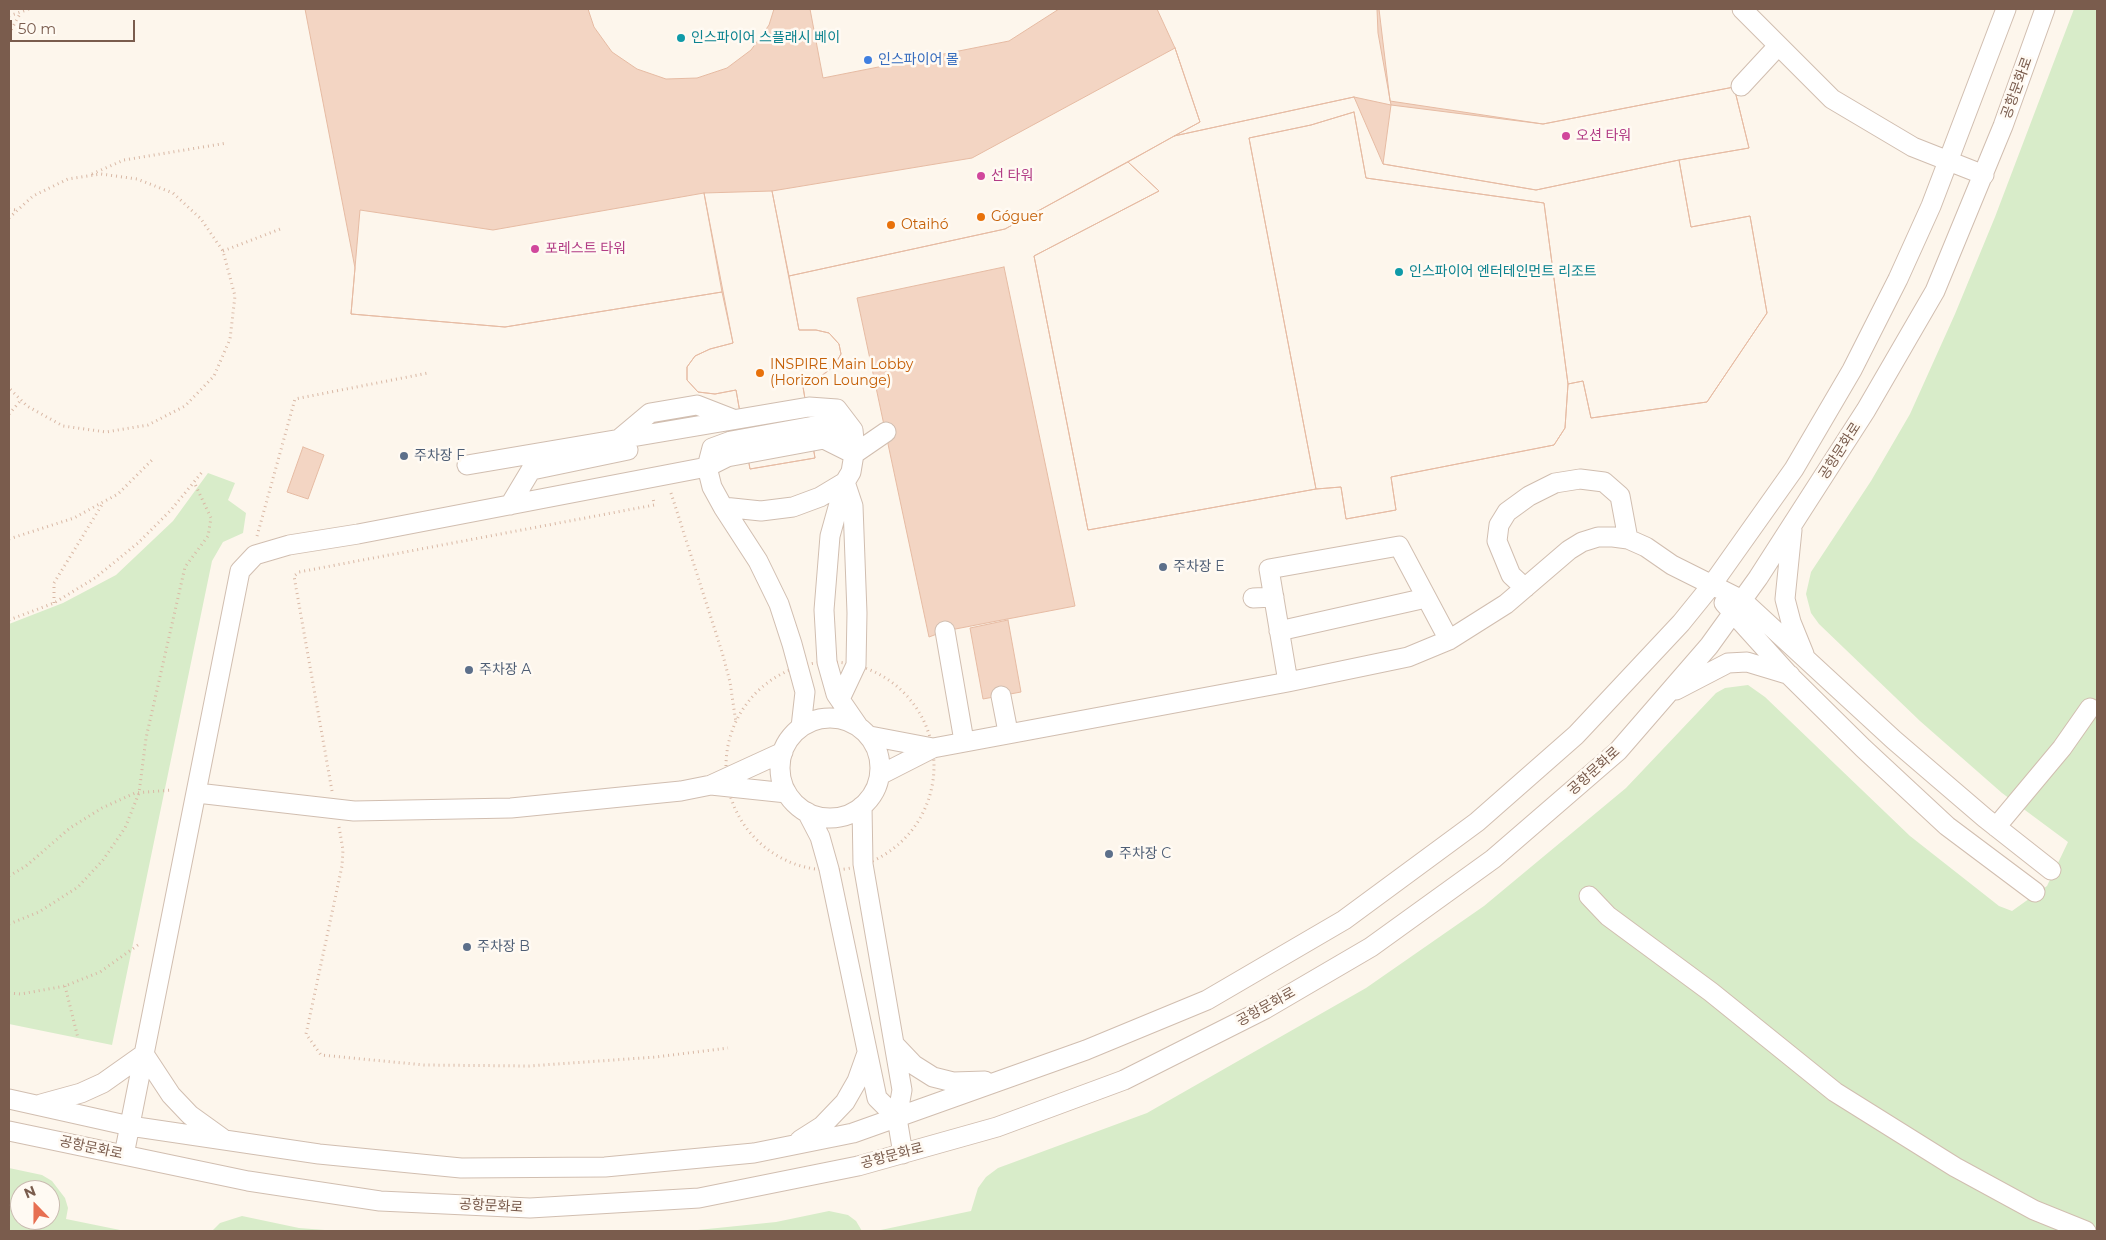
<!DOCTYPE html>
<meta charset="utf-8">
<style>
body{margin:0}
#map{position:relative;width:2106px;height:1240px;overflow:hidden;background:#fdf6ec;font-family:Montserrat,sans-serif}
canvas{display:block}
.frame{position:absolute;inset:0;border:10px solid #7a5c4d;pointer-events:none}
.north{position:absolute;left:10px;top:1180px;width:50px;height:50px;box-sizing:border-box;background:#fffaf3;border:1px solid #cabbb1;border-radius:50%;rotate:338deg;font-size:14px;font-weight:700;line-height:20px;text-align:center;color:#7a5c4d}
.north::after{content:'';display:block;margin:auto;width:18px;height:22px;background:#e76f51;clip-path:polygon(50% 0,100% 100%,50% 72%,0 100%)}
.scale{position:absolute;left:10px;top:20px;width:125px;height:22px;box-sizing:border-box;border:2px solid #7a5c4d;border-top:0;padding-left:6px;font-size:15px;line-height:18px;white-space:nowrap;color:#7a5c4d;-webkit-text-stroke:4px #fffaf3;paint-order:stroke}
</style>
<div id="map">
<canvas width="2106" height="1240"></canvas>
<div class="frame"></div>
<div class="north">N</div>
<div class="scale">50 m</div>
</div>
<script>
const c = document.querySelector('canvas').getContext('2d');
c.lineJoin = 'round';
function paint(path, color) { c.fillStyle = color; c.fill(path, 'evenodd'); }
const poly = rows => new Path2D(rows.map(r => 'M' + r).join(''));
function stroke(path, color, width, dash) { c.strokeStyle = color; c.lineWidth = width; c.lineCap = dash ? 'butt' : 'round'; c.setLineDash(dash || []); c.stroke(path); }
function drawText(font, color, halo, rows, align = 'center') {
  c.font = font + ' Montserrat,"Noto Sans KR",sans-serif'; c.lineWidth = 5; c.setLineDash([]); c.textBaseline = 'middle'; c.strokeStyle = halo; c.fillStyle = color; for (const [text, x, y, turn = 0] of rows) {
    c.save(); c.translate(x, y); c.rotate((+turn || 0) * Math.PI / 180); c.textAlign = isNaN(turn) ? turn : align; if (halo) c.strokeText(text, 0, 0); c.fillText(text, 0, 0); c.restore();
  }
}
const green = poly([
 [2074,9,2097,9,2097,1231,876,1231,971,1211,978,1188,986,1177,998,1168,1147,1113,1366,988,1484,906,1626,788,1716,693,1725,688,1748,685,1765,697,1910,836,1999,906,2012,911,2047,886,2068,842,2002,793,1920,721,1819,624,1811,613,1806,594,1811,572,1871,481,1910,414,1955,314,1995,217],
 [208,473,235,483,228,500,246,513,243,533,223,542,212,561,112,1045,9,1024,9,624,63,603,116,575,173,521],
 [9,1168,42,1175,52,1181,65,1198,68,1208,66,1219,125,1231,9,1231],
 [20,1190,50,1190,50,1220,20,1220],
 [829,1211,848,1215,856,1221,862,1231,688,1231,776,1222],
 [242,1216,299,1228,338,1231,212,1231,220,1223]
]);
const building = poly([
 [305,9,1379,9,1390,101,1543,124,1734,87,1749,148,1679,160,1691,227,1750,216,1767,313,1707,402,1591,418,1583,381,1568,384,1565,428,1554,445,1391,477,1396,510,1346,519,1341,487,1316,489,1088,530,1034,256,1159,191,1128,162,1005,229,789,276,799,330,816,330,829,333,839,344,841,354,834,366,823,375,802,381,815,458,750,469,736,390,715,394,698,392,687,380,687,367,695,356,710,349,733,343,722,292,505,327,351,314,355,268,305,9],
 [588,9,774,9,769,25,751,50,727,68,697,78,666,79,637,69,612,52,594,27,588,9],
 [810,9,1059,9,1009,41,823,78,810,9],
 [1157,9,1377,9,1378,33,1391,105,1354,97,1174,136,1200,122,1175,48,1157,9],
 [1175,48,1200,122,1005,229,789,276,772,191,972,158,1175,48],
 [1734,87,1749,148,1679,160,1536,190,1383,164,1391,105,1543,124,1734,87],
 [1354,97,1383,164,1536,190,1679,160,1691,227,1750,216,1767,313,1707,402,1591,418,1583,381,1568,384,1544,203,1366,178,1354,112,1311,125,1249,138,1316,489,1088,530,1034,256,1159,191,1128,162,1174,136,1354,97],
 [1354,112,1366,178,1544,203,1568,384,1565,428,1554,445,1391,477,1396,510,1346,519,1341,487,1316,489,1249,138,1311,125,1354,112],
 [772,191,799,330,816,330,829,333,839,344,841,354,834,366,821,376,802,381,815,458,750,469,736,390,715,394,698,392,687,380,687,367,695,356,710,349,733,343,704,193,772,191],
 [704,193,722,292,505,327,351,314,360,210,493,230,704,193],
 [1004,267,1075,606,945,631,929,637,857,298,1004,267],
 [303,447,324,455,308,499,287,492,303,447],
 [1008,620,1021,692,983,699,970,628,1008,620]
]);
const path = poly([
 [9,16,29,9],
 [9,34,21,12],
 [92,174,124,160,227,143],
 [9,209,17,210],
 [9,218,33,196,68,179,101,174,137,179,173,193,201,219,223,251,235,296,230,339,214,376,185,406,148,425,106,432,63,426,27,406,9,388],
 [223,251,283,228],
 [9,414,21,400],
 [671,493,722,652,730,682,736,723],
 [257,536,295,399,428,373],
 [9,539,74,518,103,502,118,494,154,458],
 [54,603,54,583,103,503],
 [9,620,54,603,95,578,138,543,171,510,203,471],
 '726 766a104 104 0 1 1 208 0a104 104 0 1 1-208 0Z',
 [332,791,294,576,299,572,654,505,653,497],
 [339,827,343,850,342,866,306,1034,321,1055,424,1065,529,1066,656,1057,728,1048],
 [9,876,26,866,70,828,102,808,135,793,172,790],
 [9,924,39,912,78,887,103,860,125,828,139,793,146,738,185,567,208,536,211,518,194,482],
 [65,986,78,1038],
 [9,993,21,994,65,986,100,972,138,945]
]);
const minor = poly([
 [1742,9,1832,99,1913,147,1984,175],
 [1741,86,1778,46],
 [619,439,650,413,697,405,733,419],
 [854,454,886,432],
 [467,465,809,407,837,409,853,430,854,440],
 [532,470,628,450],
 [845,482,830,536,824,610,827,662,836,694,858,726],
 [510,505,537,460],
 [723,507,761,511,793,507,820,497,845,482,851,472,854,454,824,439,727,457,707,467,712,487,723,507,758,561,779,604,792,644,805,692,801,727],
 [1792,530,1785,599,1791,622,1804,654],
 [1525,588,1511,575,1497,541,1499,525,1507,512,1529,496,1555,483,1580,479,1604,482,1620,496,1628,539],
 [1253,598,1274,597],
 [1724,603,1790,676,1863,748,1947,826,2035,892],
 [945,631,964,741],
 [1279,631,1426,598],
 [1288,682,1269,569,1399,546,1449,640],
 [1676,690,1728,663,1747,662,1790,675],
 [1001,696,1008,732],
 [840,699,856,665,857,613,853,506,845,482],
 '780 768a50 50 0 1 1 100 0a50 50 0 1 1-100 0Z',
 [870,736,933,748],
 [880,775,933,748,1288,682,1408,657,1449,640,1506,604,1569,550,1582,542,1598,537,1613,537,1628,539,1646,547,1672,565,1742,600,1894,740,1985,818,2051,870],
 [711,785,787,793],
 [197,793,354,811,511,808,681,791,711,785,783,752],
 [862,806,863,864,902,1090,897,1118,903,1154],
 [807,812,820,837,829,869,877,1098,897,1118],
 [1996,827,2062,748,2090,708],
 [1589,896,1608,916,1711,992,1835,1092,1955,1167,2034,1210,2086,1231],
 [894,1044,914,1065,933,1077,953,1082,985,1081],
 [9,1099,130,1126,319,1154,461,1168,605,1167,754,1153,853,1133,1086,1050,1207,1000,1344,920,1477,822,1576,735,1681,623,1711,586,1794,469,1852,370,1898,279,1931,206,2006,9],
 [41,1104,81,1093,103,1083,144,1054,171,1095,190,1115,222,1138],
 [9,1131,248,1181,380,1201,530,1208,699,1198,858,1166,997,1127,1124,1080,1265,1009,1371,947,1493,859,1618,751,1709,646,1758,578,1866,410,1935,291,2003,126,2045,9],
 [800,1140,822,1126,845,1102,857,1081,867,1053],
 [124,1155,240,571,255,555,289,545,358,534,707,467,712,448,731,441,825,424,843,432,854,454]
]);
const markers = [
 [681,38,5,"#0f9aa8"],
 [868,60,5,"#3f7fe0"],
 [1566,136,5,"#d1479c"],
 [981,176,5,"#d1479c"],
 [981,217,5,"#e8710a"],
 [891,225,5,"#e8710a"],
 [535,249,5,"#d1479c"],
 [1399,272,5,"#0f9aa8"],
 [760,373,5,"#e8710a"],
 [404,456,5,"#5c6f8a"],
 [1163,567,5,"#5c6f8a"],
 [469,670,5,"#5c6f8a"],
 [1109,854,5,"#5c6f8a"],
 [467,947,5,"#5c6f8a"]
];
const cultureNames = [
 ["인스파이어 스플래시 베이",691,38],
 ["인스파이어 엔터테인먼트 리조트",1409,272]
];
const shopNames = [
 ["인스파이어 몰",878,60]
];
const streetNames = [
 ["공항문화로",2017,88,-70],
 ["공항문화로",1840,451,-57],
 ["공항문화로",1594,771,-42],
 ["공항문화로",1266,1007,-29],
 ["공항문화로",91,1148,12],
 ["공항문화로",892,1156,-15],
 ["공항문화로",491,1206,3]
];
const hotelNames = [
 ["오션 타워",1576,136],
 ["선 타워",991,176],
 ["포레스트 타워",545,249]
];
const foodNames = [
 ["Góguer",991,217],
 ["Otaihó",901,225],
 ["INSPIRE Main Lobby",770,365],
 ["(Horizon Lounge)",770,381]
];
const serviceNames = [
 ["주차장 F",414,456],
 ["주차장 E",1173,567],
 ["주차장 A",479,670],
 ["주차장 C",1119,854],
 ["주차장 B",477,947]
];
paint(green, '#d8ecc9');
paint(building, '#f3d5c3');
stroke(building, '#e6bba3', 1);
stroke(minor, '#d1beb0', 21);
stroke(path, '#d9b8a5', 3, [1, 4]);
stroke(minor, '#fff', 19);
for (const [x, y, r, color] of markers) { const dot = new Path2D(); dot.arc(x, y, r, 0, 2 * Math.PI); c.fillStyle = color; c.fill(dot); stroke(dot, '#fffaf3', 2); }
drawText('14px', '#0d838f', '#fffaf3', cultureNames, 'left');
drawText('14px', '#366cbe', '#fffaf3', shopNames, 'left');
drawText('14px', '#7a5c4d', '#fffaf3', streetNames);
drawText('14px', '#b23c85', '#fffaf3', hotelNames, 'left');
drawText('14px', '#c56008', '#fffaf3', foodNames, 'left');
drawText('14px', '#4e5e75', '#fffaf3', serviceNames, 'left');
</script>
